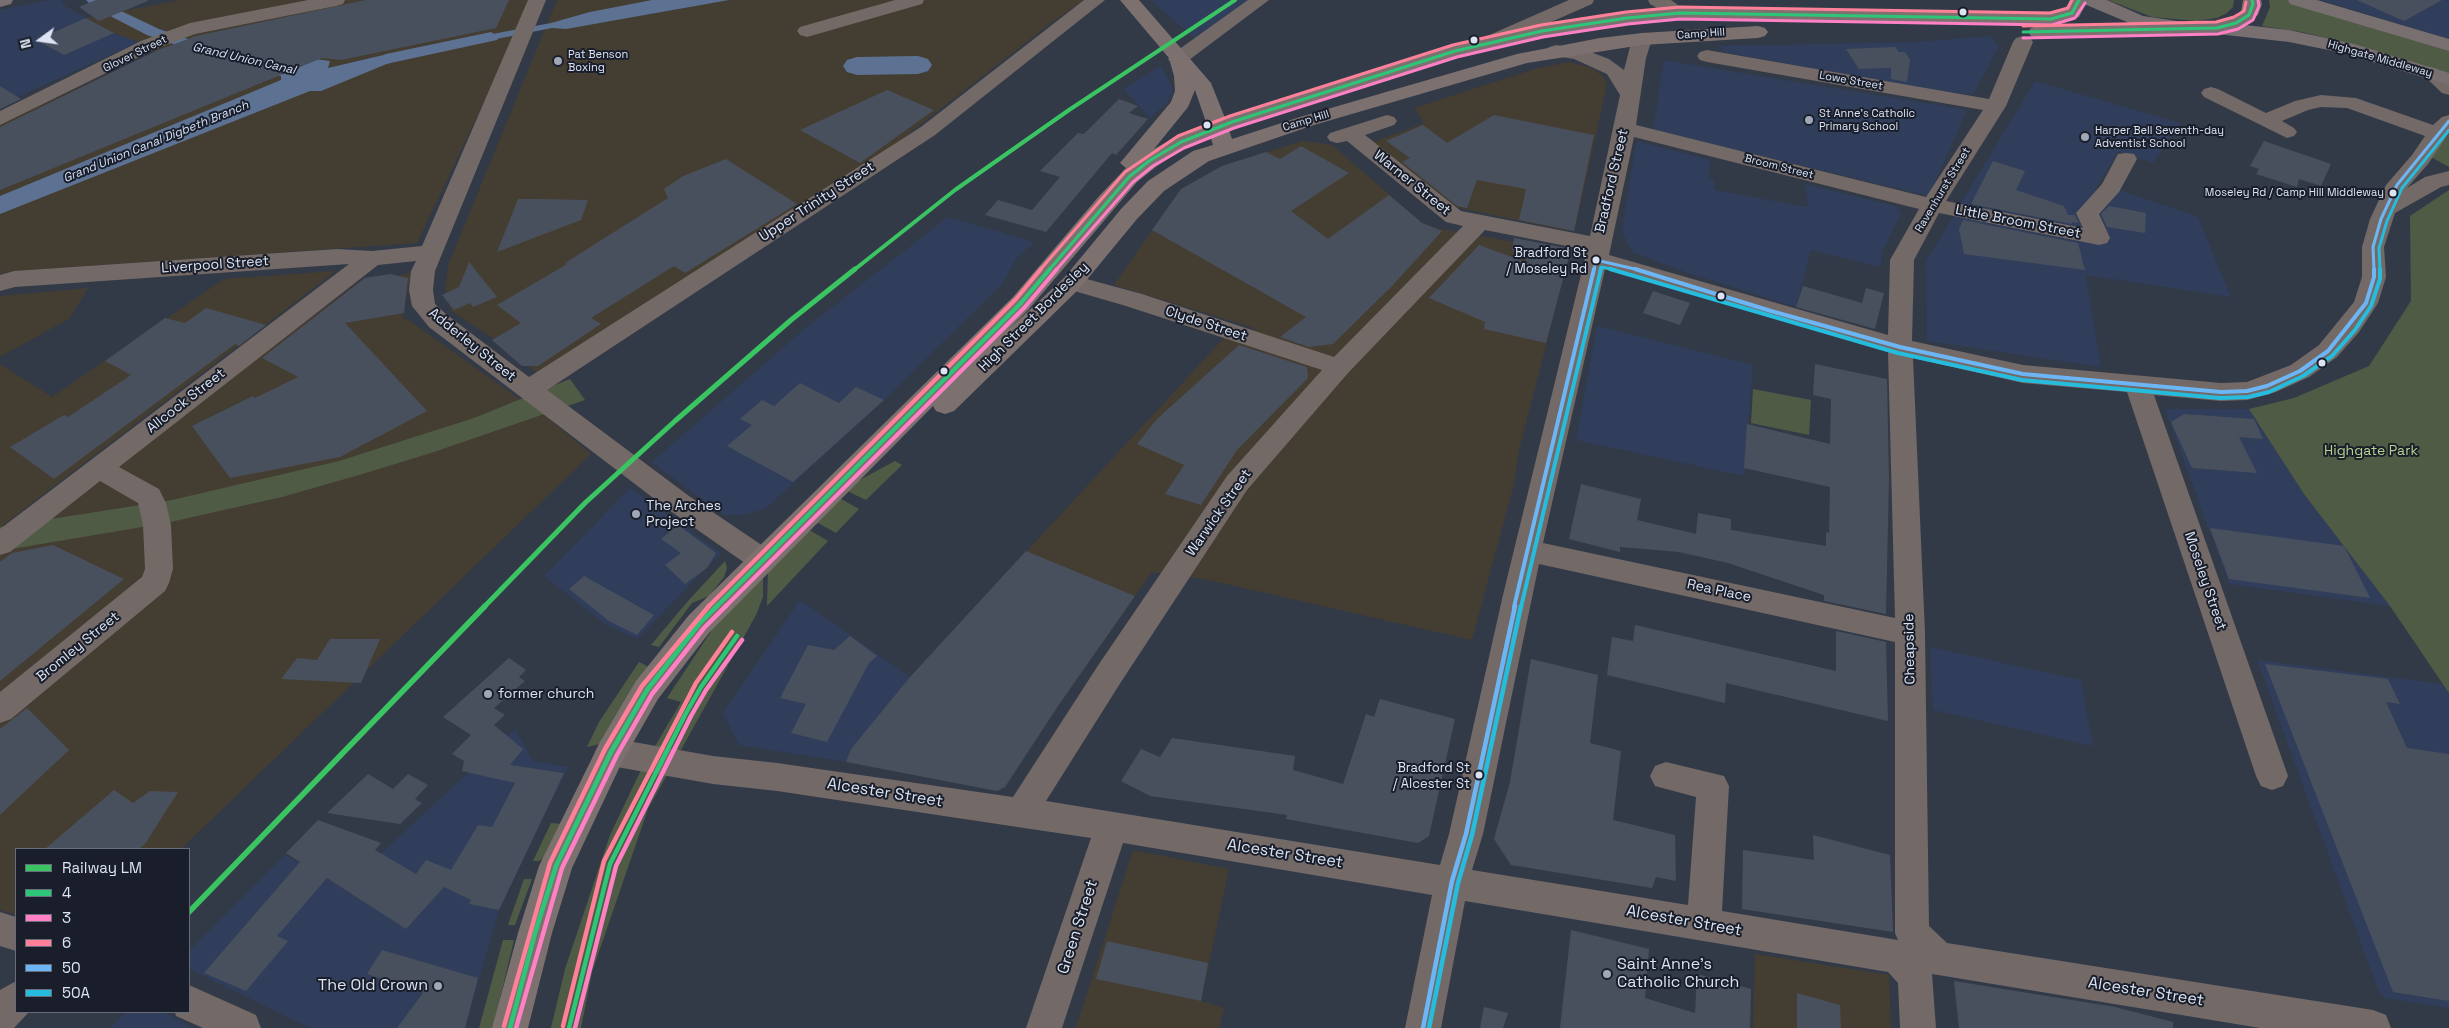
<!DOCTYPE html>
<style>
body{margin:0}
#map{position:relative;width:2449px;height:1028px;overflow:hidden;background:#323a48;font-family:"Space Grotesk",sans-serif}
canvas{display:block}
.legend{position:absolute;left:15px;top:848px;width:175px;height:165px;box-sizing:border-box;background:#191e2a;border:1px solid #676d7b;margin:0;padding:6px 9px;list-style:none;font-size:15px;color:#dce4f4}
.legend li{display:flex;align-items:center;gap:10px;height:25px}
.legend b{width:25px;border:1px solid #676d7b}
.north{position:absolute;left:15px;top:15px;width:50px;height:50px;-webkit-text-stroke:4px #191e2a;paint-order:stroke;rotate:256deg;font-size:14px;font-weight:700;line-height:20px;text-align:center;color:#dce4f4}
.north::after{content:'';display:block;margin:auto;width:18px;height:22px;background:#dce4f4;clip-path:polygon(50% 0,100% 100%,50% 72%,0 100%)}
</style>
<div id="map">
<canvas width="2449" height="1028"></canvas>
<ul class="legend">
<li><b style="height:6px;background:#3ac562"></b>Railway LM</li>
<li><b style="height:6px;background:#2dc577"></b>4</li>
<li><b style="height:6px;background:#ff80c5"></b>3</li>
<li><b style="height:6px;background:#ff8098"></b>6</li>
<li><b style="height:6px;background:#6db6f5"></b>50</li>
<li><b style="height:6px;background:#26bcdd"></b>50A</li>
</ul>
<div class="north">N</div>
</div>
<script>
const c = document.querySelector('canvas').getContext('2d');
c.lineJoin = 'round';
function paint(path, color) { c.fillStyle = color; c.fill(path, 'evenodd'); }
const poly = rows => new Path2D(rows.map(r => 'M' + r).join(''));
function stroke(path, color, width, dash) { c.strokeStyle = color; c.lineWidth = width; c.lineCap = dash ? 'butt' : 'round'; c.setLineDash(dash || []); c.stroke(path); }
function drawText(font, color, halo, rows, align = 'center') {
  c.font = font + ' "Space Grotesk",sans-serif'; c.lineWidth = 4; c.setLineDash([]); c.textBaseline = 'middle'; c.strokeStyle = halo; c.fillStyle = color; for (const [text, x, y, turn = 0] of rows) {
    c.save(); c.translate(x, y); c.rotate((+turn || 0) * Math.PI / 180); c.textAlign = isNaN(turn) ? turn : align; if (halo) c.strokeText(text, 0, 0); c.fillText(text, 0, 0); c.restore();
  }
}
const built = poly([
 [50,0,61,0,65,6,86,18,114,33,139,42,0,105,0,10],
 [1150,0,1252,0,1197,40],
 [2321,0,2449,0,2449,39],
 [1990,36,1999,46,1973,95,1925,89,1724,52,1719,46,1917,42],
 [1664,60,1967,110,1929,196,1653,130],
 [1161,66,1173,89,1167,103,1150,118,1124,89],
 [2035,81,2180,123,2153,163,2118,152,2095,190,2105,193,2111,187,2198,217,2231,297,2086,275,2101,367,1927,341,1926,261],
 [1636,141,1710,160,1709,178,1714,180,1714,190,1808,207,1805,184,1895,206,1901,213,1882,253,1881,267,1811,250,1796,307,1691,274,1632,252,1622,232],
 [948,217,1034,242,1016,259,1001,285,884,400,765,509,743,515,723,515,652,462,808,326],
 [1597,326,1753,365,1744,476,1576,440],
 [2165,409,2249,409,2301,489,2390,606,2229,584],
 [630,488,721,553,637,639,605,624,544,576],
 [800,600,910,677,852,749,846,762,739,745,723,713],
 [1930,647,2081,680,2093,746,1933,710],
 [2257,660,2443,684,2446,688,2449,693,2449,1008,2386,998,2379,992],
 [515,729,533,761,568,767,499,910,465,1028,310,1028,189,969,189,951,285,855,344,888],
 [126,1012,163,1012,194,1028,110,1028]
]);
const industrial = poly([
 [181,0,530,0,513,41,417,243,14,271,0,274,0,124,155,52,139,42,114,33,86,18],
 [557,0,1084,0,1051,23,889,149,537,373,494,339,451,311,445,288,449,263],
 [1569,62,1589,67,1602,75,1607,84,1575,230,1564,230,1450,206,1368,144,1424,123,1414,108,1538,68],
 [1303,141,1332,145,1422,223,1436,228,1570,252,1519,450,1514,484,1472,640,1204,579,1152,572,1091,658,975,607,1225,337,1241,341,1254,328,1114,285,1181,189,1222,166],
 [336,271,2,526,38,521,360,281,411,273,402,318,407,319,521,400,534,406,591,454,181,849,16,849,16,915,0,910,0,364,52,397,224,279],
 [88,288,69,319,0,357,0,296],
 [1133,850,1229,869,1201,1001,1224,1008,1219,1028,1076,1028],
 [1755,954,1889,975,1891,1028,1753,1028]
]);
const green = poly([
 [2108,0,2234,0,2233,7,2227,13,2217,18,2196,21,2152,17],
 [2269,0,2288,0,2449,50,2449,74,2343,42,2302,32,2262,26,2270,7],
 [2449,134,2449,167,2431,157],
 [2449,190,2449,693,2390,606,2304,494,2249,409,2294,398,2369,366,2411,301,2410,216],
 [570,379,585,400,431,453,359,475,282,497,166,523,0,551,0,527,172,500,339,461,474,418],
 [1753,389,1811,400,1809,435,1751,423],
 [895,461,902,465,866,500,843,489],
 [836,496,859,509,836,533,813,520],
 [806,528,828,541,767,606,768,568],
 [725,561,727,568,724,577,709,596,692,603,659,647,651,645,688,601],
 [763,573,763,597,756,615,648,809,592,972,581,1028,551,1028,565,969,610,835,641,770,681,702,667,698,712,630],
 [639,662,647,666,648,669,600,744,587,747,599,722],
 [551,823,562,824,546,857,539,861,533,861],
 [524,879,532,879,515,925,508,925],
 [503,940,514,940,493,1028,479,1028]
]);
const water = poly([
 [652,0,729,0,566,29,552,28,486,41,474,41,487,35,551,23,590,12],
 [416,52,321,91,310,91,0,214,0,196,281,80,281,76,271,74,278,54,330,61,328,68,392,53]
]);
const canal = poly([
 [86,0,102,0,103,1,95,6,90,4,86,0],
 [117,9,159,29,214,48,216,51,208,56,147,35,112,17,109,14,117,9],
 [491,32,499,37,497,40,386,64,378,59,386,54,491,32]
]);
const river = poly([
 [918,56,928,59,932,65,928,71,918,74,857,75,847,72,843,66,847,60,857,57,918,56]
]);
const building = poly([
 [96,0,148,0,148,1,99,21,79,7],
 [366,0,509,0,496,28,341,60,322,58,0,190,0,127,156,51,196,36],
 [2357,0,2442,0,2404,21],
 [86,18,114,33,64,55,36,40],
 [1895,47,1899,52,1905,52,1910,60,1907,82,1891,79,1891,68,1859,69,1846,49],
 [0,86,21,99,0,109],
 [887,90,934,110,860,163,800,130],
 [1119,99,1138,106,1129,113,1148,119,1116,155,1112,153,1046,232,985,215,998,200,1032,210,1060,177,1040,171,1078,133,1084,134],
 [1494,115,1594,135,1574,231,1519,220,1526,189,1477,180,1467,208,1457,206,1402,162,1410,158,1386,141,1423,125,1447,143],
 [2264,141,2331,164,2321,186,2299,179,2297,187,2256,174,2259,169,2250,166],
 [1301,146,1349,173,1291,211,1328,239,1389,195,1422,223,1442,231,1393,285,1333,344,1309,347,1280,337,1306,317,1152,230,1181,189,1222,166,1266,152,1280,159],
 [726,159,797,204,685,273,674,266,591,318,601,324,538,366,522,366,492,340,521,323,497,305,567,264,565,263,668,198,664,189,683,176],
 [1993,161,2025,171,2016,190,2064,206,2068,215,2075,215,2079,223,2071,222,2072,224,1971,204],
 [518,199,540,199,588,200,581,220,497,252],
 [2109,206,2146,213,2145,233,2107,227,2101,214],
 [1963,220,2078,243,2085,270,1964,254,1959,229],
 [1514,238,1571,249,1546,343,1484,329,1485,322,1429,298,1479,245,1531,264,1512,250],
 [469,262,497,297,473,307,470,303,454,310,442,295,459,287],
 [390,274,408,278,404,313,345,323,427,411,340,457,230,478,192,426,253,396,255,398,298,377,262,358,365,278],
 [1803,286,1862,303,1866,288,1884,293,1875,329,1796,307],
 [1653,291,1690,303,1680,325,1643,313],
 [206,308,266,325,239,346,235,344,54,479,10,447,64,415,68,417,131,375,105,361,165,318,185,323],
 [1239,345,1307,367,1308,378,1237,450,1201,505,1165,494,1184,465,1137,444,1157,419],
 [1815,364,1887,379,1889,478,1886,614,1824,601,1824,595,1728,563,1679,552,1620,547,1620,552,1569,539,1581,484,1641,499,1637,520,1696,534,1698,513,1731,519,1731,530,1826,546,1826,532,1829,533,1830,487,1744,468,1747,424,1830,444,1831,399,1813,395],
 [800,383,839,403,856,387,884,400,793,482,727,446,752,425,740,419,762,400,774,406],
 [2184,414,2254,419,2263,439,2239,437,2257,473,2192,468,2171,422],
 [678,525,716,553,707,568,685,584,665,565,681,553,661,539],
 [2210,528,2344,546,2370,598,2229,579],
 [53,545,124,579,0,681,0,562,12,553],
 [1026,551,1135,596,1058,706,1005,787,997,791,846,762,851,749,910,677],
 [584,576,654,615,637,635,609,621,569,589],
 [1635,625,1836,671,1836,631,1886,642,1888,721,1726,683,1725,703,1607,675,1612,637,1633,641],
 [850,636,877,656,869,663,827,742,791,733,806,704,780,698,808,645,834,650],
 [330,639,380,639,361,683,281,679,297,658,317,660],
 [509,658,526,670,519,677,525,681,494,708,505,715,494,725,523,749,510,765,564,773,499,910,469,904,471,900,444,887,406,929,327,878,277,936,288,941,246,991,204,973,300,862,286,853,318,820,381,843,375,850,416,874,426,860,451,870,478,825,492,827,515,783,462,771,464,761,452,754,471,735,443,717],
 [1531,659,1598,675,1590,743,1621,751,1613,820,1675,835,1676,881,1656,877,1652,888,1511,865,1494,839,1510,782],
 [2265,664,2388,679,2400,704,2386,702,2407,748,2449,754,2449,1001,2393,992],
 [1380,699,1455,719,1429,836,1418,843,1286,819,1287,815,1150,796,1121,781,1141,749,1160,757,1172,738,1295,756,1293,770,1343,784,1366,714,1374,717],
 [27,708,69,750,0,815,0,729],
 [368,774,393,789,408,774,428,785,415,799,422,803,400,824,327,813],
 [114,790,133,803,150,791,178,792,145,844,139,849,45,849],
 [1813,835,1890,855,1893,932,1742,909,1743,850,1814,860],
 [1571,930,1649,949,1645,998,1695,1013,1697,974,1751,989,1750,1028,1560,1028],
 [1107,941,1208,963,1201,1001,1096,979],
 [382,950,478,978,465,1028,397,1028,423,993,367,974],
 [1954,981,2115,1007,2173,1022,2173,1028,1959,1028],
 [1797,993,1840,1005,1841,1028,1797,1028],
 [1484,1007,1508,1013,1503,1028,1480,1028]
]);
const minor = poly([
 [308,0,345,0,343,4,336,6,195,34,155,49,0,125,0,111,141,41,190,23,308,0],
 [528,0,546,0,435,271,433,290,435,304,447,315,529,377,921,127,1084,0,1105,0,935,135,547,390,689,496,772,552,776,560,772,568,762,571,752,568,669,510,429,327,412,306,409,290,411,271,416,261,378,265,119,467,159,489,166,503,171,525,173,569,169,583,165,591,11,719,0,723,0,692,142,577,145,569,143,525,138,503,100,481,10,552,0,555,0,529,349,264,15,287,0,291,0,275,14,271,337,249,372,251,422,246,528,0],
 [895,0,924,0,922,4,807,37,800,35,797,31,800,27,895,0],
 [1248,0,1269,0,1185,63,1171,63,1168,59,1171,55,1248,0],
 [1569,0,1594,0,1592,4,1501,44,1494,46,1487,44,1484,40,1487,36,1569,0],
 [1648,0,1671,0,1689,13,1687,17,1680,19,1673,17,1650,4,1648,0],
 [1642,33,1649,35,1652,39,1646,58,1636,125,1926,197,1983,110,1707,62,1700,60,1697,56,1700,52,1707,50,1989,99,2013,42,2016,38,2023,36,2030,38,2033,42,2006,106,1946,201,2083,228,2076,213,2102,184,2118,154,2126,153,2134,154,2137,159,2119,192,2099,214,2110,238,2107,243,2099,245,1939,213,1914,260,1912,341,2023,365,2221,383,2247,382,2291,365,2319,345,2354,302,2362,277,2362,247,2370,219,2386,185,2412,155,2425,136,2347,108,2321,107,2308,110,2282,121,2294,128,2297,132,2294,136,2287,138,2204,97,2201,93,2204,89,2211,87,2218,89,2266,113,2295,101,2321,95,2356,98,2433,125,2442,117,2449,115,2449,133,2428,164,2407,188,2425,177,2449,171,2449,185,2441,187,2395,213,2384,247,2386,277,2378,303,2359,332,2337,357,2309,377,2276,392,2247,400,2221,401,2154,395,2288,776,2283,786,2272,790,2261,786,2256,776,2127,392,2023,383,1913,358,1925,633,1929,926,1947,943,2373,1010,2386,1015,2391,1028,2260,1028,1932,974,1936,1028,1900,1028,1898,983,1888,972,1465,901,1441,1028,1405,1028,1432,895,1123,843,1062,1028,1026,1028,1091,838,777,791,713,784,611,766,600,762,595,752,600,742,611,738,713,756,777,763,1013,797,1099,664,1227,476,1322,370,1126,306,1064,288,1060,283,1064,278,1072,275,1142,294,1334,357,1463,226,1446,222,1347,141,1337,143,1330,141,1327,137,1330,133,1387,115,1394,117,1397,121,1394,125,1365,135,1461,211,1590,236,1620,95,1607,74,1574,59,1549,55,1546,51,1549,47,1556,45,1585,50,1609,59,1624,70,1632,39,1635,35,1642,33],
 [1634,137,1919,209,1890,260,1888,335,1609,255,1634,137],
 [1485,230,1587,250,1503,595,1449,834,1440,865,1046,801,1121,682,1247,490,1348,373,1485,230],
 [1605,269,1888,352,1895,618,1543,543,1605,269],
 [1539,564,1895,642,1895,933,1898,940,1722,911,1729,786,1724,776,1666,762,1655,766,1650,776,1655,786,1696,797,1688,905,1472,870,1483,834,1539,564],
 [2431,67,2438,69,2449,78,2449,95,2442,93,2421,73,2424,69,2431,67],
 [0,912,16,917,16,951,0,946,0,912],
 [16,981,16,1012,29,1012,14,1028,0,1028,0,990,16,981],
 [189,985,256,1015,261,1028,203,1028,176,1016,175,1012,189,1012,189,985]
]);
const major = poly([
 [1120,0,1139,0,1211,83,1225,118,1448,47,1542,25,1627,12,1680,7,2050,13,2065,9,2070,0,2088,0,2079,17,2051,25,1680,19,1627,24,1542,37,1461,56,1229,130,1232,139,1300,117,1517,54,1600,38,1642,33,1758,26,1765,28,1768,32,1765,36,1758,38,1642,45,1527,63,1314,125,1209,161,1164,191,1137,219,1080,288,954,411,945,414,936,411,933,406,709,633,658,699,622,762,572,868,552,933,528,1028,492,1028,518,933,539,866,600,742,636,681,689,615,1013,297,1100,195,1126,168,1120,163,1171,102,1175,91,1174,76,1169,58,1120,0],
 [1195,90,1207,125,1174,138,1154,149,1188,107,1195,90],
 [1211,138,1213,145,1193,151,1148,181,1121,209,1064,278,1008,330,1029,309,1137,182,1157,166,1188,146,1211,138],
 [2191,23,2198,25,2201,29,2198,33,2038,38,2031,36,2028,32,2031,28,2038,26,2191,23]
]);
const highway = poly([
 [0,0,13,0,11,4,0,7,0,0],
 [2082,0,2107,0,2143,16,2191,23,2217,22,2229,19,2241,12,2243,0,2261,0,2262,4,2258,15,2245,25,2289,30,2354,44,2449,73,2449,85,2343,53,2289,42,2217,34,2191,35,2139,27,2084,4,2082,0],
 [2288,0,2317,0,2449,39,2449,51,2290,4,2288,0]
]);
const bus1Far2 = poly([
 [2023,32,2217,28,2236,23,2249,15,2253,4,2252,0],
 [1049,270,1129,177,1149,161,1181,142,1232,122,1455,51,1542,31,1627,18,1680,13,2051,19,2072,13,2079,0]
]);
const bus1Far1 = poly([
 [716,607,1021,303,1050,269]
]);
const bus1 = poly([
 [510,1028,535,933,556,866,611,752,647,690,699,624,717,606],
 [569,1028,610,864,686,713,701,687,737,636]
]);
const bus2Far2 = poly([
 [2023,38,2218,34,2238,29,2253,20,2259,6,2258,0],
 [1056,270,1133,182,1153,166,1184,148,1234,128,1457,57,1543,37,1628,24,1680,19,2052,25,2075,18,2085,3]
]);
const bus2Far1 = poly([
 [725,607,1025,307,1057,269]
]);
const bus2 = poly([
 [516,1028,562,868,617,755,652,694,704,628,726,606],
 [575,1028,616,866,691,716,706,690,742,640]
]);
const bus3Far2 = poly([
 [2023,26,2216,22,2234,17,2244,11,2246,2],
 [1040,270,1125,172,1178,136,1230,116,1453,45,1541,25,1626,12,1680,7,2050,13,2068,8,2072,0]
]);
const bus3Far1 = poly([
 [708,607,1016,299,1041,269]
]);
const bus3 = poly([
 [504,1026,550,863,605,749,642,686,709,606],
 [563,1026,604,861,696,683,732,632]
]);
const bus4Far2 = poly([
 [1594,270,1596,260,1639,270],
 [2374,270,2373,247,2381,219,2397,185,2449,121]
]);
const bus4Far1 = poly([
 [1635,269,1771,311,1900,347,2023,374,2221,392,2247,391,2267,386,2300,371,2328,351,2366,303,2374,277,2374,269],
 [1514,607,1594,269]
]);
const bus4 = poly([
 [1423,1028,1452,881,1466,834,1515,606]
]);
const bus5Far2 = poly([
 [1600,270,1601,267,1616,270],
 [2380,270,2379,248,2387,221,2402,188,2449,130]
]);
const bus5Far1 = poly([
 [1610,269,1898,353,2022,380,2220,398,2248,397,2269,392,2303,376,2332,356,2355,330,2371,306,2380,279,2380,269],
 [1521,607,1601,269]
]);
const bus5 = poly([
 [1429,1028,1458,883,1472,835,1521,606]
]);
const rail1Far2 = poly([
 [854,270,955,190,1069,110,1235,0]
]);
const rail1Far1 = poly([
 [484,607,585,503,675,421,791,320,855,269]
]);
const rail1 = poly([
 [189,912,485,606]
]);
const markers = [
 [1963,12,4.5,"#dce4f4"],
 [1474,40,4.5,"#dce4f4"],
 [558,61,5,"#a0a8b8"],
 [1809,120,5,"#a0a8b8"],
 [1207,125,4.5,"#dce4f4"],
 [2085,137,5,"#a0a8b8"],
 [2393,193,4.5,"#dce4f4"],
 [1596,260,4.5,"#dce4f4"],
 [1721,296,4.5,"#dce4f4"],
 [2322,363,4.5,"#dce4f4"],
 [944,371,4.5,"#dce4f4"],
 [636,514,5,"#a0a8b8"],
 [488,694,5,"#a0a8b8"],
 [1479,775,4.5,"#dce4f4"],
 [1607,974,5,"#a0a8b8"],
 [438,986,5,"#a0a8b8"]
];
const farStreetnames = [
 ["Camp Hill",1701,34,-4],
 ["Glover Street",135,54,-26],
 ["Highgate Middleway",2380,59,16],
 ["Lowe Street",1851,81,10],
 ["Camp Hill",1306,121,-17],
 ["Broom Street",1779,167,14],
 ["Ravenhurst Street",1943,190,-59]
];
const farPoinames = [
 ["Pat Benson",568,55],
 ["Boxing",568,68],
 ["St Anne's Catholic",1819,114],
 ["Primary School",1819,127],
 ["Harper Bell Seventh-day",2095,131],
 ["Adventist School",2095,144]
];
const farBusnames = [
 ["Moseley Rd / Camp Hill Middleway",2384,193]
];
const farWaternames = [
 ["Grand Union Canal",244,59,13],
 ["Grand Union Canal Digbeth Branch",156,142,-22]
];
const busNames = [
 ["Bradford St",1587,253],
 ["/ Moseley Rd",1587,269],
 ["Bradford St",1470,768],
 ["/ Alcester St",1470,784]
];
const streetNames = [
 ["Bradford Street",1612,181,-77],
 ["Warner Street",1412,183,39],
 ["Upper Trinity Street",817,202,-33],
 ["Little Broom Street",2018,222,11],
 ["Liverpool Street",215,265,-4],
 ["High Street Bordesley",1034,317,-45],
 ["Clyde Street",1206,324,18],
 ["Adderley Street",472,345,39],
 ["Allcock Street",186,401,-38],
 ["Warwick Street",1219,513,-55],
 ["Moseley Street",2205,581,71],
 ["Rea Place",1719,591,12],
 ["Bromley Street",78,647,-39],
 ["Cheapside",1910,649,-91]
];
const parkNames = [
 ["Highgate Park",2371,451]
];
const poiNames = [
 ["The Arches",646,506],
 ["Project",646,522],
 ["former church",498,694]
];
const nearStreetnames = [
 ["Alcester Street",885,793,9],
 ["Alcester Street",1285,854,9],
 ["Alcester Street",1684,921,10],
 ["Green Street",1078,927,-72],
 ["Alcester Street",2146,992,9]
];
const nearPoinames = [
 ["Saint Anne's",1617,965],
 ["Catholic Church",1617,983],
 ["The Old Crown",428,986,"right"]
];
paint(built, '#303e5b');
paint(industrial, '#443d31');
paint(green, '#505b45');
paint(water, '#5d7293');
paint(canal, '#5d7293');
paint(river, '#5d7293');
paint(building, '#49505d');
paint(minor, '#736966');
paint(major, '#7d7170');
paint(highway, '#787070');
stroke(bus1Far2, '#2dc577', 3);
stroke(bus1Far1, '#2dc577', 4);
stroke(bus1, '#2dc577', 4.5);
stroke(bus2Far2, '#ff80c5', 3);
stroke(bus2Far1, '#ff80c5', 4);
stroke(bus2, '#ff80c5', 4.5);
stroke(bus3Far2, '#ff8098', 3);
stroke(bus3Far1, '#ff8098', 4);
stroke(bus3, '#ff8098', 4.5);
stroke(bus4Far2, '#6db6f5', 3);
stroke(bus4Far1, '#6db6f5', 4);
stroke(bus4, '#6db6f5', 4.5);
stroke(bus5Far2, '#26bcdd', 3);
stroke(bus5Far1, '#26bcdd', 4);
stroke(bus5, '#26bcdd', 4.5);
stroke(rail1Far2, '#3ac562', 4);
stroke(rail1Far1, '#3ac562', 5);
stroke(rail1, '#3ac562', 5.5);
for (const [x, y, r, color] of markers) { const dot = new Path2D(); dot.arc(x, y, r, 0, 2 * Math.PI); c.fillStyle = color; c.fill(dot); stroke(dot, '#191e2a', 2); }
drawText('11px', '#dce4f4', '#191e2a', farStreetnames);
drawText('11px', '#dce4f4', '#191e2a', farPoinames, 'left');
drawText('11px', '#dce4f4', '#191e2a', farBusnames, 'right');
drawText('italic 12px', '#d5e3fb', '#191e2a', farWaternames);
drawText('13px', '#dce4f4', '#191e2a', busNames, 'right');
drawText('14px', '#dce4f4', '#191e2a', streetNames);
drawText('14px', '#b8d191', '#191e2a', parkNames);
drawText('14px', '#dce4f4', '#191e2a', poiNames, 'left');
drawText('16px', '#dce4f4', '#191e2a', nearStreetnames);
drawText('16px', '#dce4f4', '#191e2a', nearPoinames, 'left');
</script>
